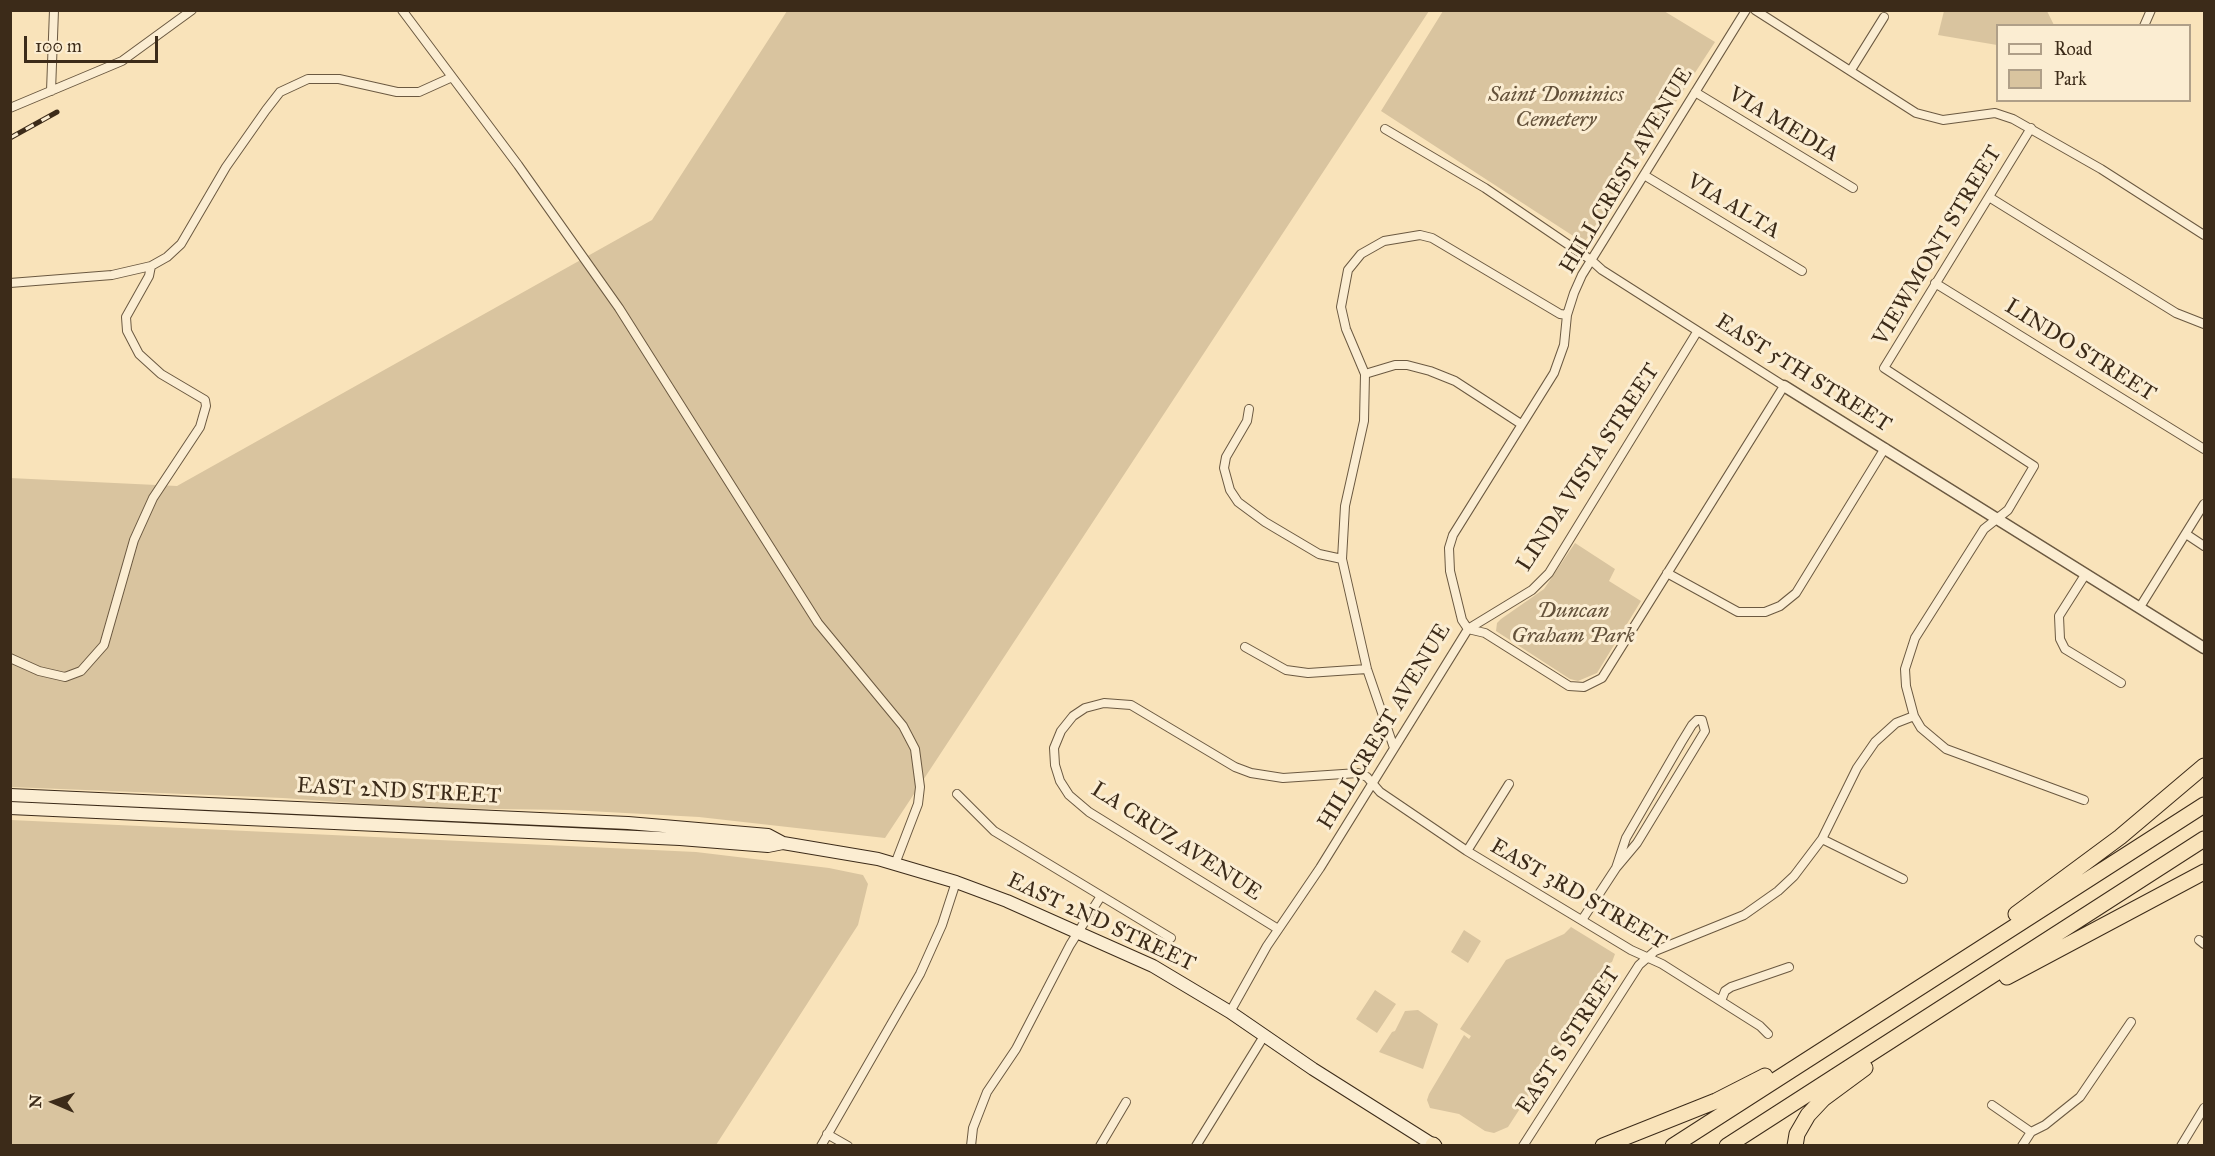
<!DOCTYPE html>
<style>
body{margin:0}
#map{position:relative;width:2215px;height:1156px;overflow:hidden;background:#f9e3ba;font-family:"IM FELL Great Primer",serif}
canvas{display:block}
.frame{position:absolute;inset:0;border:12px solid #3c2b19;pointer-events:none}
.legend{position:absolute;left:1996px;top:24px;width:195px;height:78px;box-sizing:border-box;background:#fbedd2;border:2px solid #af9f88;margin:0;padding:8px 10px;list-style:none;font-size:18px;color:#3c2b19}
.legend li{display:flex;align-items:center;gap:12px;height:30px}
.legend b{width:30px;border:2px solid #af9f88}
.north{position:absolute;left:24px;top:1072px;width:60px;height:60px;-webkit-text-stroke:4px #fbedd2;paint-order:stroke;rotate:272deg;font-size:16px;font-weight:700;line-height:24px;text-align:center;color:#3c2b19}
.north::after{content:'';display:block;margin:auto;width:21px;height:27px;background:#3c2b19;clip-path:polygon(50% 0,100% 100%,50% 72%,0 100%)}
.scale{position:absolute;left:24px;top:36px;width:134px;height:27px;box-sizing:border-box;border:3px solid #3c2b19;border-top:0;padding-left:8px;font-size:18px;line-height:21px;white-space:nowrap;color:#3c2b19;-webkit-text-stroke:4px #fbedd2;paint-order:stroke}
</style>
<div id="map">
<canvas width="2215" height="1156"></canvas>
<div class="frame"></div>
<ul class="legend">
<li><b style="height:8px;background:#fbedd2"></b>Road</li>
<li><b style="height:16px;background:#d9c49f"></b>Park</li>
</ul>
<div class="north">N</div>
<div class="scale">100 m</div>
</div>
<script>
const c = document.querySelector('canvas').getContext('2d');
c.lineJoin = 'round';
function paint(path, color) { c.fillStyle = color; c.fill(path, 'evenodd'); }
const poly = rows => new Path2D(rows.map(r => 'M' + r).join(''));
function stroke(path, color, width, dash) { c.strokeStyle = color; c.lineWidth = width; c.lineCap = dash ? 'butt' : 'round'; c.setLineDash(dash || []); c.stroke(path); }
function drawText(font, color, halo, rows, align = 'center') {
  c.font = font + ' "IM FELL Great Primer",serif'; c.lineWidth = 6; c.setLineDash([]); c.textBaseline = 'middle'; c.strokeStyle = halo; c.fillStyle = color; for (const [text, x, y, turn = 0] of rows) {
    c.save(); c.translate(x, y); c.rotate((+turn || 0) * Math.PI / 180); c.textAlign = isNaN(turn) ? turn : align; if (halo) c.strokeText(text, 0, 0); c.fillText(text, 0, 0); c.restore();
  }
}
const green = poly([
 [787,11,1429,11,885,838,699,817,570,810,426,808,283,798,11,787,10,478,177,486,652,220],
 [1443,11,1664,11,1715,42,1584,243,1381,111],
 [1944,11,2047,11,2054,25,1998,26,1997,45,1938,35],
 [1575,543,1615,569,1609,581,1641,601,1597,673,1578,681,1570,679,1496,631,1497,623,1501,619,1544,589],
 [11,820,696,852,829,868,863,875,868,884,858,925,716,1145,11,1145],
 [1571,927,1615,954,1612,962,1607,964,1608,978,1605,985,1595,993,1508,1127,1494,1133,1485,1131,1459,1114,1430,1108,1427,1100,1429,1094,1464,1035,1469,1039,1471,1036,1460,1029,1506,960,1564,934],
 [1464,930,1481,941,1468,963,1451,952],
 [1375,990,1396,1004,1377,1033,1356,1019],
 [1418,1010,1438,1024,1423,1069,1379,1052,1392,1032,1395,1031,1405,1011]
]);
const minor = poly([
 [402,10,518,165,619,308,818,623,903,726,915,749,920,787,918,804,895,864],
 [1755,10,1916,113,1943,120,1995,113,2013,119,2101,169,2204,235],
 [2144,26,2151,10],
 [1851,70,1884,17],
 [51,91,54,10],
 [1695,92,1853,188],
 [10,108,122,61,192,10],
 [2031,128,1884,368,2034,466,2008,510,1984,529,1915,638,1905,669,1906,686,1914,716,1921,728,1946,749,2084,800],
 [1385,129,1485,188,1591,260,1602,270,1784,386,1602,678,1584,687,1569,686,1485,633,1468,629],
 [1644,175,1802,271],
 [1989,197,2176,313,2204,324],
 [10,283,112,275,151,266,167,257,181,244,226,167,266,110,280,92,308,79,339,79,397,92,419,92,450,78],
 [1935,283,2204,449],
 [1365,374,1395,365,1407,365,1430,371,1455,381,1521,424],
 [1249,409,1247,421,1226,457,1224,468,1230,490,1238,502,1265,522,1319,554,1342,559],
 [2186,534,2204,546],
 [1667,573,1738,612,1765,612,1780,606,1796,593,1885,448],
 [2085,575,2059,616,2060,639,2065,649,2121,683],
 [2140,607,2204,504],
 [1468,629,1532,590,1549,573,1697,332],
 [1245,647,1286,670,1308,673,1367,669],
 [10,658,39,671,65,677,81,671,104,645,134,540,153,498,200,427,206,406,205,400,161,374,139,354,127,331,126,317,149,276,151,266],
 [1394,748,1367,669,1342,559,1345,506,1364,421,1365,374,1346,329,1341,307,1348,270,1361,254,1384,241,1420,235,1432,238,1560,314,1567,315],
 [957,794,994,831,1171,938],
 [1822,839,1903,879],
 [1467,851,1509,784],
 [1582,920,1616,868,1637,843,1705,731,1702,720,1697,720,1692,725,1681,743,1626,838,1616,868],
 [1278,929,1089,812,1069,795,1060,781,1055,765,1054,748,1061,731,1073,716,1085,708,1104,703,1131,705,1235,767,1251,773,1283,778,1358,773,1367,777,1380,792,1467,851,1631,950,1662,964,1760,1026,1768,1034],
 [2199,940,2204,944],
 [1721,1001,1725,991,1731,987,1789,967],
 [1230,1012,1267,946,1320,868,1468,629,1462,620,1450,571,1449,548,1453,535,1554,373,1564,345,1567,315,1574,293,1582,275,1746,10],
 [1992,1105,2031,1132],
 [827,1134,848,1146],
 [821,1146,920,974,942,925,956,882],
 [971,1146,973,1128,987,1092,1016,1049,1070,945,1101,896],
 [1100,1146,1126,1102],
 [1196,1146,1264,1036],
 [1523,1146,1639,965,1655,951,1744,915,1778,891,1794,876,1822,839,1857,768,1875,742,1896,723,1914,716],
 [2022,1146,2031,1132,2045,1125,2080,1097,2131,1022],
 [2181,1146,2204,1108]
]);
const tertiary = poly([
 [1784,386,2204,648]
]);
const secondary = poly([
 [10,795,628,823,768,835,783,843],
 [10,808,680,839,768,846,783,843,878,859,956,882,1007,901,1153,966,1230,1012,1313,1069,1435,1146]
]);
const motorway = poly([
 [2016,914,2120,837,2204,766],
 [2007,977,2204,872],
 [1433,1145,1434,1146],
 [1603,1146,1716,1101,1765,1076],
 [1673,1146,2204,805],
 [1727,1146,2204,839],
 [1795,1146,1797,1134,1808,1115,1823,1099,1865,1068]
]);
const rail = poly([
 [10,138,57,112]
]);
const parkNames = [
 ["Saint Dominics",1556,96],
 ["Cemetery",1556,121],
 ["Duncan",1573,612],
 ["Graham Park",1573,637]
];
const streetNames = [
 ["VIA MEDIA",1783,125,31],
 ["HILLCREST AVENUE",1627,171,-59],
 ["VIA ALTA",1733,207,31],
 ["VIEWMONT STREET",1938,246,-59],
 ["LINDO STREET",2080,351,32],
 ["EAST 5TH STREET",1803,374,32],
 ["LINDA VISTA STREET",1589,468,-57],
 ["HILLCREST AVENUE",1385,727,-59],
 ["EAST 2ND STREET",399,792,3],
 ["LA CRUZ AVENUE",1176,842,33],
 ["EAST 3RD STREET",1578,895,30],
 ["EAST 2ND STREET",1101,923,25],
 ["EAST S STREET",1569,1041,-57]
];
paint(green, '#d9c49f');
stroke(minor, '#6b5941', 10);
stroke(tertiary, '#6b5941', 13);
stroke(secondary, '#3c2b19', 14);
stroke(motorway, '#3c2b19', 17);
stroke(minor, '#fbedd2', 8);
stroke(tertiary, '#fbedd2', 10);
stroke(secondary, '#fbedd2', 12);
stroke(motorway, '#f9e3ba', 15);
stroke(rail, '#3c2b19', 5);
stroke(rail, '#fbedd2', 3, [9]);
drawText('italic 22px', '#63513a', '#fbedd2', parkNames);
drawText('22px', '#3c2b19', '#fbedd2', streetNames);
</script>
